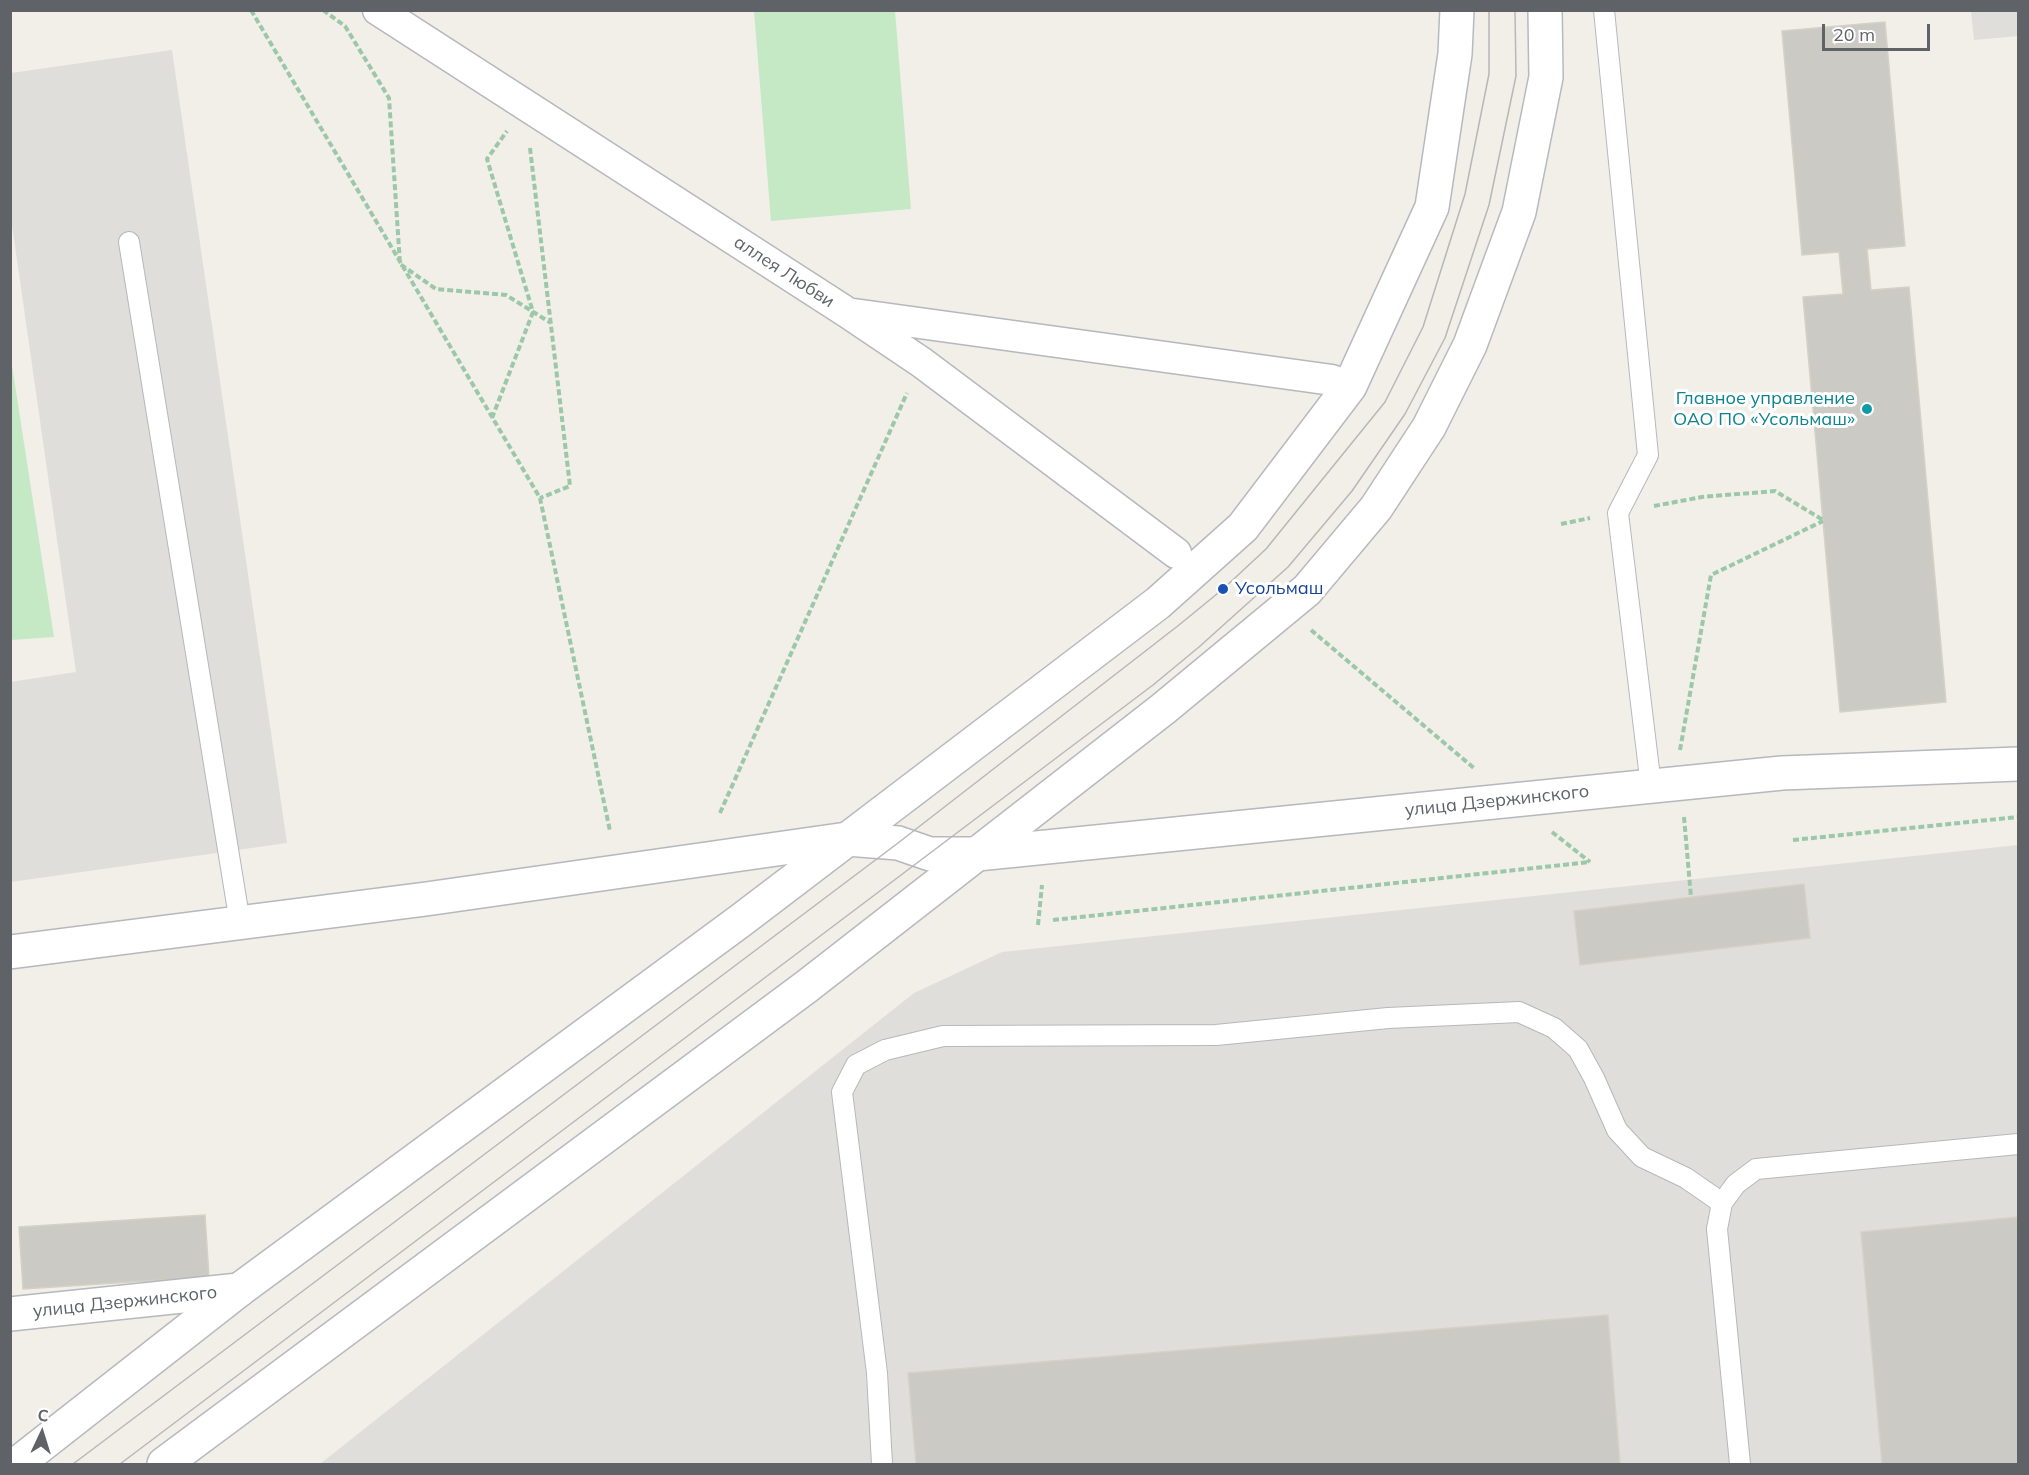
<!DOCTYPE html>
<meta charset="utf-8">
<style>
body{margin:0}
#map{position:relative;width:2029px;height:1475px;overflow:hidden;background:#f1efe8;font-family:Mulish,sans-serif}
canvas{display:block}
.frame{position:absolute;inset:0;border:12px solid #5f6368;pointer-events:none}
.north{position:absolute;left:12px;top:1403px;width:60px;height:60px;-webkit-text-stroke:4px #fff;paint-order:stroke;rotate:4deg;font-size:16px;font-weight:700;line-height:24px;text-align:center;color:#5f6368}
.north::after{content:'';display:block;margin:auto;width:21px;height:27px;background:#5f6368;clip-path:polygon(50% 0,100% 100%,50% 72%,0 100%)}
.scale{position:absolute;left:1822px;top:24px;width:108px;height:27px;box-sizing:border-box;border:3px solid #5f6368;border-top:0;padding-left:8px;font-size:18px;line-height:21px;white-space:nowrap;color:#5f6368;-webkit-text-stroke:4px #fff;paint-order:stroke}
</style>
<div id="map">
<canvas width="2029" height="1475"></canvas>
<div class="frame"></div>
<div class="north">С</div>
<div class="scale">20 m</div>
</div>
<script>
const c = document.querySelector('canvas').getContext('2d');
c.lineJoin = 'round';
function paint(path, color) { c.fillStyle = color; c.fill(path, 'evenodd'); }
const poly = rows => new Path2D(rows.map(r => 'M' + r).join(''));
function stroke(path, color, width, dash) { c.strokeStyle = color; c.lineWidth = width; c.lineCap = dash ? 'butt' : 'round'; c.setLineDash(dash || []); c.stroke(path); }
function drawText(font, color, halo, rows, align = 'center') {
  c.font = font + ' Mulish,sans-serif'; c.lineWidth = 6; c.setLineDash([]); c.textBaseline = 'middle'; c.strokeStyle = halo; c.fillStyle = color; for (const [text, x, y, turn = 0] of rows) {
    c.save(); c.translate(x, y); c.rotate((+turn || 0) * Math.PI / 180); c.textAlign = isNaN(turn) ? turn : align; if (halo) c.strokeText(text, 0, 0); c.fillText(text, 0, 0); c.restore();
  }
}
const industrial = poly([
 [1971,11,2018,11,2018,36,1974,40],
 [172,50,287,843,11,882,10,682,76,672,11,218,11,73],
 [2018,845,2018,1464,320,1464,914,993,1002,952]
]);
const green = poly([
 [754,11,895,11,911,209,771,221],
 [10,359,11,359,54,637,11,640]
]);
const building = poly([
 [1885,22,1905,246,1867,249,1871,290,1909,287,1946,702,1840,712,1803,297,1843,294,1839,252,1802,255,1782,31,1885,22],
 [1804,884,1810,938,1580,965,1574,911,1804,884],
 [205,1215,209,1277,23,1289,19,1227,205,1215],
 [2018,1217,2018,1464,1882,1464,1861,1232,2018,1217],
 [1608,1315,1620,1464,916,1464,908,1373,1608,1315]
]);
const path = poly([
 [251,10,540,498,610,831],
 [323,10,345,26,389,98,400,264,436,289,506,295,551,323],
 [530,148,570,486,540,498],
 [492,418,533,312,487,159,507,131],
 [1654,506,1702,497,1775,491,1823,520],
 [1561,524,1590,518],
 [1311,630,1475,769],
 [1680,750,1711,575,1823,521],
 [720,813,907,393],
 [1684,817,1691,897],
 [1552,832,1590,862],
 [1793,840,2018,817],
 [1053,920,1590,862],
 [1038,925,1042,885]
]);
const service = poly([
 [1604,10,1648,455,1618,513,1651,786],
 [129,242,240,923],
 [882,1464,877,1373,842,1092,856,1065,885,1050,943,1036,1216,1035,1388,1018,1519,1012,1554,1028,1578,1049,1594,1078,1617,1130,1642,1157,1686,1178,1722,1203],
 [1740,1464,1717,1229,1722,1203,1736,1184,1756,1169,2018,1144]
]);
const pedestrian = poly([
 [378,10,848,313,921,362,1176,553],
 [854,314,1332,380]
]);
const minor = poly([
 [10,952,426,899,847,839,898,843,930,854,977,854],
 [10,1314,239,1290]
]);
const tertiary = poly([
 [977,854,1782,773,2018,764]
]);
const secondary = poly([
 [17,1464,239,1290,740,921,1158,603,1243,527,1350,386,1432,207,1455,54,1457,10],
 [164,1464,806,987,1163,709,1307,590,1376,508,1429,427,1470,345,1519,212,1546,77,1545,10]
]);
const tram = poly([
 [73,1464,898,843,1179,625,1223,589,1266,549,1385,402,1423,327,1465,194,1489,74,1489,10],
 [120,1464,1153,685,1199,647,1288,567,1352,491,1405,414,1445,338,1489,205,1516,76,1515,10]
]);
const markers = [
 [1867,409,6,"#0f9aa8"],
 [1223,589,6,"#1a4fb4"]
];
const streetNames = [
 ["аллея Любви",784,272,33],
 ["улица Дзержинского",1497,801,-6],
 ["улица Дзержинского",125,1302,-6]
];
const cultureNames = [
 ["Главное управление",1855,399],
 ["ОАО ПО «Усольмаш»",1855,420]
];
const transitNames = [
 ["Усольмаш",1235,589]
];
paint(industrial, '#e0deda');
paint(green, '#c5e8c5');
paint(building, '#cccac5');
stroke(building, '#d6d1c6', 1.5);
stroke(service, '#b5b8bc', 22);
stroke(pedestrian, '#b5b8bc', 33);
stroke(minor, '#b5b8bc', 36);
stroke(tertiary, '#b5b8bc', 36);
stroke(secondary, '#b6babf', 36);
stroke(path, '#9cc7a9', 4, [6, 3]);
stroke(service, '#fff', 20);
stroke(pedestrian, '#fff', 30);
stroke(minor, '#fff', 33);
stroke(tertiary, '#fff', 33);
stroke(secondary, '#fff', 33);
stroke(tram, '#b6b7b8', 1.5);
for (const [x, y, r, color] of markers) { const dot = new Path2D(); dot.arc(x, y, r, 0, 2 * Math.PI); c.fillStyle = color; c.fill(dot); stroke(dot, '#fff', 2); }
drawText('18px', '#5f6368', '#fff', streetNames);
drawText('18px', '#0d838f', '#fff', cultureNames, 'right');
drawText('18px', '#164399', '#fff', transitNames, 'left');
</script>
